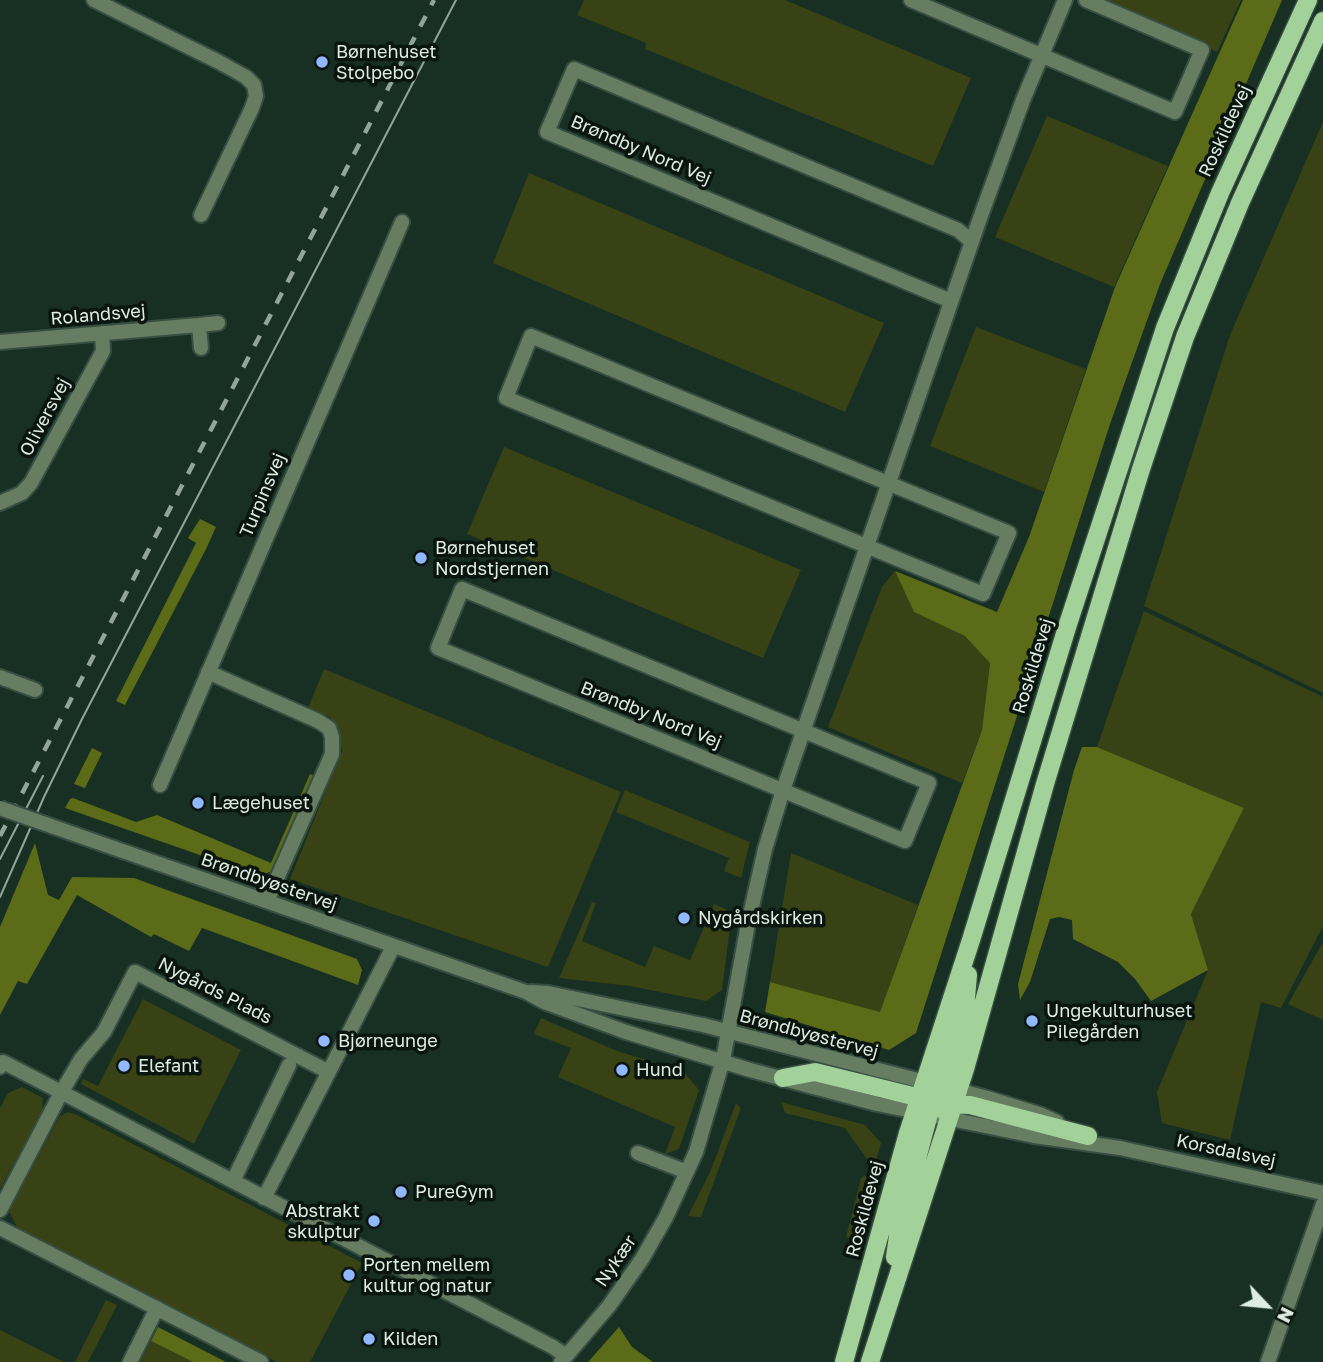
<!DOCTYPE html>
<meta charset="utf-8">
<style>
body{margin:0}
#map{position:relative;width:1323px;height:1362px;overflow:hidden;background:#173023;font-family:"Golos Text",sans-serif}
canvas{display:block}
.north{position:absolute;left:1232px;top:1271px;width:70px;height:70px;-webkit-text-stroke:5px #0b150f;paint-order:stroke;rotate:116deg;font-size:19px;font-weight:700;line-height:28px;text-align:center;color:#deede4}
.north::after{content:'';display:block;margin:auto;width:24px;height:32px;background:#deede4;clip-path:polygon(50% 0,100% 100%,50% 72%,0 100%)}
</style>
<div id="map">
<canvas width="1323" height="1362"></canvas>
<div class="north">N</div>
</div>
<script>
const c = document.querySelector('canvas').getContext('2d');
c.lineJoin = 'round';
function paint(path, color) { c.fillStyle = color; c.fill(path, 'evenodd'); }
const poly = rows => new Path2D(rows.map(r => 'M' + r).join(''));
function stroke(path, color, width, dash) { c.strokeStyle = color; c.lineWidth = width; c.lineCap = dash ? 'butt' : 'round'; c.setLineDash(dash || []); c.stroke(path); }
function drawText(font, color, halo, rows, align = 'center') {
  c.font = font + ' "Golos Text",sans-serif'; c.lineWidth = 7; c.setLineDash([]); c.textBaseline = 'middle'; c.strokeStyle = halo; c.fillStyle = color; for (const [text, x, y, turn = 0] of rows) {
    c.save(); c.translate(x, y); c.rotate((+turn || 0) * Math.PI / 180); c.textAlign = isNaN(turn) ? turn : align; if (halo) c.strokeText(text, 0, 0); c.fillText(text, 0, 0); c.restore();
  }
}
const green = poly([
 [584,0,785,0,971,78,933,166,645,49,646,43,577,15],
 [1100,0,1241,0,1217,52],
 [1047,116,1168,166,1114,287,995,237],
 [1323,122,1323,693,1144,606,1230,335],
 [529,173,884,323,845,412,493,263],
 [976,327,1086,369,1044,492,930,446],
 [504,447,801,570,763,658,467,534],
 [895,571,914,612,966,636,990,663,982,730,962,783,828,727,882,587],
 [1144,611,1323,697,1323,926,1281,1008,1261,1002,1230,1140,1162,1123,1157,1092,1208,970,1191,914,1244,808,1097,747],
 [324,669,621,792,548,967,290,879,342,751,338,728,330,717,308,708],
 [625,790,750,842,741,878,724,871,729,858,616,812],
 [791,853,918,905,880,1013,770,982],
 [592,902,596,903,582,941,645,967,654,946,690,960,714,904,732,912,722,990,706,1001,630,986,559,978],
 [1323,942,1323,1020,1288,1004],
 [143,999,241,1050,194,1144,81,1084,83,1079,98,1086],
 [541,1018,617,1051,683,1071,699,1090,679,1149,665,1154,675,1127,558,1077,571,1048,534,1034],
 [22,1087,43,1098,42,1112,0,1189,0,1108,8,1093],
 [781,1102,865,1125,881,1143,876,1161,867,1159,845,1128,785,1113],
 [736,1103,741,1108,701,1217,688,1216,711,1170],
 [68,1112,77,1115,362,1263,310,1362,277,1362,17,1227,9,1211,60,1116],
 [865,1175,871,1182,854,1239,846,1237,861,1178],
 [106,1300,117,1305,88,1362,75,1362],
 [0,1330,64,1362,0,1362],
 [151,1341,193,1362,140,1362]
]);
const forest = poly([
 [1243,0,1282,0,1160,284,1110,424,916,1033,889,1050,765,1012,770,982,880,1012,982,730,990,663,965,636,914,612,895,571,997,612,1029,537,1115,287],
 [200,519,216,527,207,547,125,705,116,701,196,543,188,538],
 [1082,747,1097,747,1244,808,1191,914,1208,970,1151,1001,1135,979,1118,962,1073,939,1072,920,1059,917,1050,919,1030,982,1020,1000,1018,984,1074,770],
 [92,748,102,753,85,788,74,784],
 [310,774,314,776,272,871,260,876,65,808,70,799,73,798,136,822,157,815,271,863],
 [35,843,48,895,59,900,72,877,134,878,357,959,362,970,358,985,202,928,189,951,154,934,151,937,77,895,27,984,18,981,0,1015,0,927],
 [158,1327,226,1362,193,1362,151,1341],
 [619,1327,632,1347,653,1362,588,1362]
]);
const minor = poly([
 [94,0,219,62,246,77,254,85,256,96,252,108,201,215],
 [911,0,1175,112,1202,50,1086,0],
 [951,301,547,132,574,69,958,230,972,242],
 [199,325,218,323],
 [531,336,1009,533,983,594,506,398,531,336],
 [0,342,199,325,201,348],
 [0,503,22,493,31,483,103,351,102,333],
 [462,589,929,783,905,841,438,648,462,589],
 [208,672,318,721,329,728,332,737,332,754,267,901],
 [0,677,35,690],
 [160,785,402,222],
 [71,833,526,992,544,1002,626,1032,750,1070,877,1104,1034,1136,1120,1148,1323,1193],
 [531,992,548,993,703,1025,984,1097,1039,1114,1057,1122],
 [0,1067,3,1062,553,1347,566,1356],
 [638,1153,687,1172],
 [233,1181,289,1065],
 [264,1198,393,947],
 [0,1210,61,1093,81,1059,104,1032,135,972,329,1072],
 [0,1228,261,1362],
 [130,1362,157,1308],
 [561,1362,609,1306,642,1259,666,1217,696,1152,723,1060,748,924,765,849,783,790,979,221,1023,100,1065,0],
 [1268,1362,1323,1204]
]);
const major = poly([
 [783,1078,815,1072,929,1100],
 [946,1104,970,1105,1088,1136],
 [946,1113,940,1100,942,1087,965,1009,968,975],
 [895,1257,900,1222,929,1114,929,1100,925,1083],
 [844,1362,908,1133,971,940,1068,624,1165,328,1220,193,1308,0],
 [870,1362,965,1069,1045,784,1141,469,1185,337,1240,203,1323,21]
]);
const tram = poly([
 [0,859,43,776],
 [0,897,44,797,82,719,456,0]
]);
const rail = poly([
 [0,836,434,0]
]);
const minorBridge = poly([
 [0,808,71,833]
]);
const markers = [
 [322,62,7,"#91b8fd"],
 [421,558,7,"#91b8fd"],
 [198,803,7,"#91b8fd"],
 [684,918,7,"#91b8fd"],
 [1032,1021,7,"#91b8fd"],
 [324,1041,7,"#91b8fd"],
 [124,1066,7,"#91b8fd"],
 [622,1070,7,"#91b8fd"],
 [401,1192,7,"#91b8fd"],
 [374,1221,7,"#91b8fd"],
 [349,1275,7,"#91b8fd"],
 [369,1339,7,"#91b8fd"]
];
const poiNames = [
 ["Børnehuset",336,52],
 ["Stolpebo",336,73],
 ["Børnehuset",435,548],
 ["Nordstjernen",435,569],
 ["Lægehuset",212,803],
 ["Nygårdskirken",698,918],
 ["Ungekulturhuset",1046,1011],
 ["Pilegården",1046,1032],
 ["Bjørneunge",338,1041],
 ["Elefant",138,1066],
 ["Hund",636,1070],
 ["PureGym",415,1192],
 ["Abstrakt",360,1211,"right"],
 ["skulptur",360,1232,"right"],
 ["Porten mellem",363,1265],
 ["kultur og natur",363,1286],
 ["Kilden",383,1339]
];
const streetNames = [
 ["Roskildevej",1225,131,-65],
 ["Brøndby Nord Vej",641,150,23],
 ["Rolandsvej",98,315,-5],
 ["Oliversvej",45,417,-62],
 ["Turpinsvej",263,495,-67],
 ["Roskildevej",1033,666,-73],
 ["Brøndby Nord Vej",651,715,22],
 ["Brøndbyøstervej",269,882,19],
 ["Nygårds Plads",215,991,27],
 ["Brøndbyøstervej",809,1034,15],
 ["Korsdalsvej",1226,1151,12],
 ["Roskildevej",865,1209,-75],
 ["Nykær",616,1261,-56]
];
paint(green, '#384215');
paint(forest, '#5b6b17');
stroke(minor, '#374e42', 18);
stroke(major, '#374e42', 21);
stroke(minor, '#667d62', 14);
stroke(major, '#a2d199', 18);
stroke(tram, '#92a59b', 2);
stroke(rail, '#92a59b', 4.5, [12, 12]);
stroke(minorBridge, '#374e42', 18, []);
stroke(minorBridge, '#667d62', 14);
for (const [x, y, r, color] of markers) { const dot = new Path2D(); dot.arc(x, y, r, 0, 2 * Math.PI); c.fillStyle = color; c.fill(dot); stroke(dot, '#0b150f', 2.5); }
drawText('18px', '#deede4', '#0b150f', poiNames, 'left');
drawText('18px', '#deede4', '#0b150f', streetNames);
</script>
